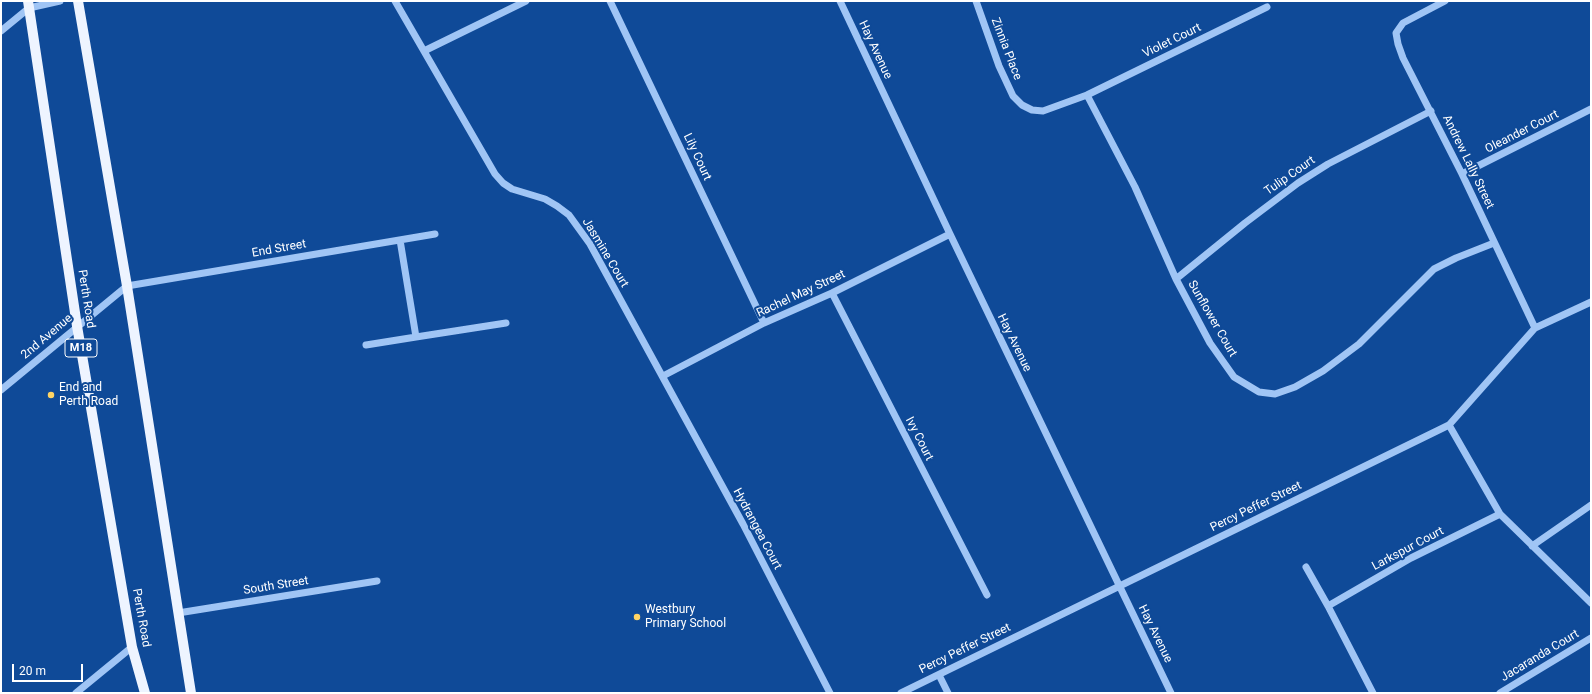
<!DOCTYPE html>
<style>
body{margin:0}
#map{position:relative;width:1592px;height:694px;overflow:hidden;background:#0f4a98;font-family:Roboto,sans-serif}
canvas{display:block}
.frame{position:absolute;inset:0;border:2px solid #fff;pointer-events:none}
.scale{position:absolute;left:12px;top:664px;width:71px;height:18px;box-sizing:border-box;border:2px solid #fff;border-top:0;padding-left:5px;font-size:12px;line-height:14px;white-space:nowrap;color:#fff;-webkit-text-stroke:3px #0f4a98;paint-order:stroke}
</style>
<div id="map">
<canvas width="1592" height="694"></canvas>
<div class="frame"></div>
<div class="scale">20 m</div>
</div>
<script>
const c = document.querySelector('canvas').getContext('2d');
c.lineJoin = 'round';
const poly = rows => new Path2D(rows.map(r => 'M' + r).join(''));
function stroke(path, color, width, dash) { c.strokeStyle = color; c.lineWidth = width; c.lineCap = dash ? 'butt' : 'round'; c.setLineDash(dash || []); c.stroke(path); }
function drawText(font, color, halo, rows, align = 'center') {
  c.font = font + ' Roboto,sans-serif'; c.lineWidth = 4; c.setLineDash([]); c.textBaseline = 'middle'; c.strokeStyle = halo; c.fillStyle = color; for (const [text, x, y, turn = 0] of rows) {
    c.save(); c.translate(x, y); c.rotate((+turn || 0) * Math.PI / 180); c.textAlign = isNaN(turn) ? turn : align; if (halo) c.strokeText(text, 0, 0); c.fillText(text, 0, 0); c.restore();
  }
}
const minor = poly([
 [395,1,495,174,503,183,512,189,545,199,557,206,569,215,590,244,743,524,830,693],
 [610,1,764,323],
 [840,1,950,234,1171,693],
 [976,1,999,66,1013,96,1022,105,1032,110,1043,111,1087,95,1267,7],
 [1445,1,1403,23,1396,33,1398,44,1403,58,1462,174,1535,328],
 [1,31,29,8,60,1],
 [424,51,526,1],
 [1087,95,1135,187,1176,279,1210,343,1234,377,1259,392,1275,394,1295,387,1323,371,1359,344,1434,269,1456,258,1494,243],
 [1462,174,1591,109],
 [1176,279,1245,223,1298,183,1328,164,1431,111],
 [832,293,987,595],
 [416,337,506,323],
 [366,345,416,337,400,240],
 [663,376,764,323,832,293,950,234],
 [1,390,127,286,435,234],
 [1449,425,1500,514,1591,603],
 [1532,546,1591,505],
 [1306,567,1328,606,1373,693],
 [1328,606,1411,558,1500,514],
 [178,613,377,581],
 [939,675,948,693],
 [76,693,132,647],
 [901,693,1449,425,1535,328,1591,302],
 [1500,693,1591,638]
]);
const major = poly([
 [28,1,77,326,132,647,145,693],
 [78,1,127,286,191,693]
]);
const markers = [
 [51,395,4,"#ffd464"],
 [637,617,4,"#ffd464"]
];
const shields = [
 [81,348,32]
];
const shieldNames = [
 ["M18",81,348]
];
const streetNames = [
 ["Violet Court",1172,41,-26],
 ["Zinnia Place",1006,49,69],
 ["Hay Avenue",875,50,65],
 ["Oleander Court",1522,132,-27],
 ["Lily Court",697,157,65],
 ["Andrew Lally Street",1468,162,64],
 ["Tulip Court",1290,176,-35],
 ["End Street",279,249,-10],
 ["Jasmine Court",605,253,59],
 ["Rachel May Street",801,294,-25],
 ["Perth Road",86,299,81],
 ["Sunflower Court",1212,319,60],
 ["2nd Avenue",47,337,-40],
 ["Hay Avenue",1014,343,64],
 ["Ivy Court",919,439,63],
 ["Percy Peffer Street",1256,507,-26],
 ["Hydrangea Court",757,529,62],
 ["Larkspur Court",1408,549,-28],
 ["South Street",276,586,-9],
 ["Perth Road",141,618,80],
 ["Hay Avenue",1155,634,64],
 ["Percy Peffer Street",965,649,-26],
 ["Jacaranda Court",1540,656,-31]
];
const poiNames = [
 ["End and",59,388],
 ["Perth Road",59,402],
 ["Westbury",645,610],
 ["Primary School",645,624]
];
stroke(minor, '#a0c5f5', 7);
stroke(major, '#eef4ff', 10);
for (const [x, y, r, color] of markers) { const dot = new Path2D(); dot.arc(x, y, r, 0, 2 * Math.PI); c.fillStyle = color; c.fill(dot); stroke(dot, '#0f4a98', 1.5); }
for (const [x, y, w] of shields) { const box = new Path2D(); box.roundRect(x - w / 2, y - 9, w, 18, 3); c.fillStyle = '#0f4a98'; c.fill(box); stroke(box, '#fff', 1); }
drawText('bold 11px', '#fff', null, shieldNames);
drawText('12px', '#fff', '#0f4a98', streetNames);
drawText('12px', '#fff', '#0f4a98', poiNames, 'left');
</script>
